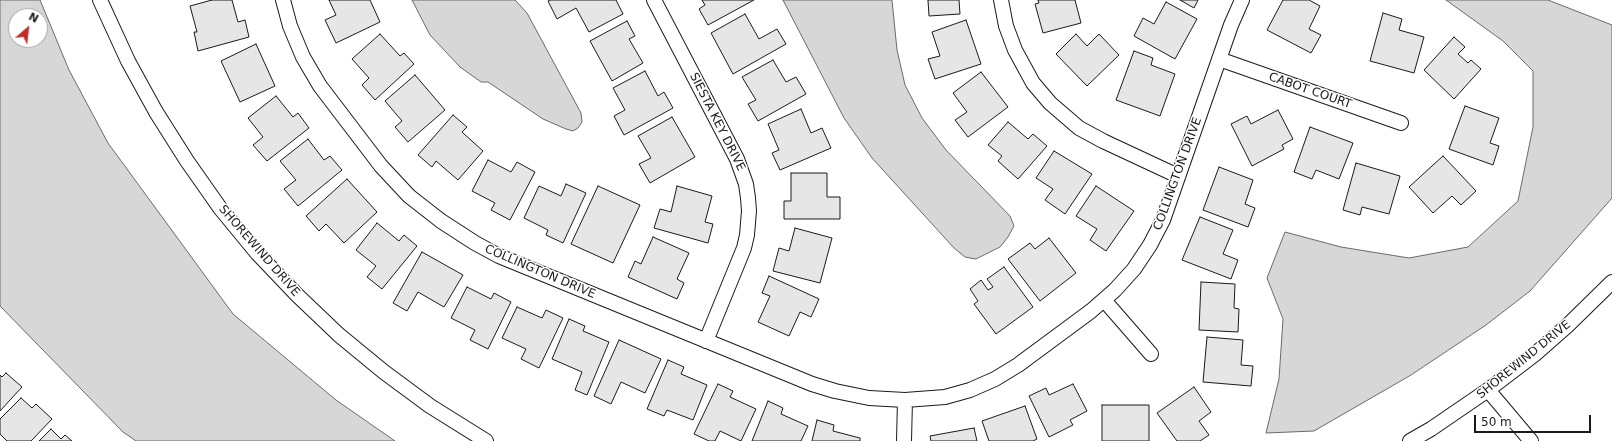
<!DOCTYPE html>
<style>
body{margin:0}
#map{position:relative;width:1612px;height:441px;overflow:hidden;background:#fff;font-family:"DejaVu Sans",sans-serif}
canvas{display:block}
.north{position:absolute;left:8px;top:8px;width:40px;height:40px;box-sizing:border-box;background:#fff;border:1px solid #a3a3a3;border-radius:50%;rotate:28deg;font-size:11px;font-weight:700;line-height:16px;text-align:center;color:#1a1a1a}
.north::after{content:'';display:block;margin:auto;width:14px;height:18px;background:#c62828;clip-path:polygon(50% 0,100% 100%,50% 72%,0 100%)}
.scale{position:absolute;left:1474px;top:415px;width:117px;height:18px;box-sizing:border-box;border:2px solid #1a1a1a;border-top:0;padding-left:5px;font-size:12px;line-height:14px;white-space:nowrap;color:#1a1a1a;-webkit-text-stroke:3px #fff;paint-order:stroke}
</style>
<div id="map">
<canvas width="1612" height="441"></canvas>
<div class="north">N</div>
<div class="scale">50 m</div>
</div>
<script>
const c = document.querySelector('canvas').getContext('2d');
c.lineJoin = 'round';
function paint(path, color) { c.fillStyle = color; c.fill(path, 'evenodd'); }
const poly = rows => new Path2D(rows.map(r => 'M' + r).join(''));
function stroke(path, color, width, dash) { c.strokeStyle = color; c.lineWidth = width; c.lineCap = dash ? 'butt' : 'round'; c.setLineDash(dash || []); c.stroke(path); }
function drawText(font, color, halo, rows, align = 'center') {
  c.font = font + ' "DejaVu Sans",sans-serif'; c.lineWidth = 3; c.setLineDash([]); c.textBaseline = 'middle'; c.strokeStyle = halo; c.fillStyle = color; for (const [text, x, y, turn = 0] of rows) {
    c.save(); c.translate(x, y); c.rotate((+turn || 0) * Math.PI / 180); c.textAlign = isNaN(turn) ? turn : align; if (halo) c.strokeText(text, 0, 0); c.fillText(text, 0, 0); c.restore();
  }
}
const water = poly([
 [0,0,40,0,69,70,108,143,233,314,336,400,395,441,136,441,123,432,0,306,0,0],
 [16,16,40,16,40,40,16,40,16,16],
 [412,0,515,0,527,13,581,113,582,122,578,128,573,131,566,129,543,119,488,82,481,82,460,67,430,35,412,0],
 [783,0,892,0,897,50,905,85,922,118,946,150,1010,216,1014,226,1008,237,1000,247,976,259,965,257,954,248,872,158,844,118,783,0],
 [1446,0,1548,0,1612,25,1612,198,1530,291,1486,325,1411,375,1314,431,1266,433,1279,379,1283,319,1267,278,1285,232,1341,247,1409,258,1468,247,1518,201,1533,127,1533,71,1503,41,1446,0]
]);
const building = poly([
 [212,0,232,0,238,22,245,20,249,37,198,51,194,32,197,32,190,6,212,0],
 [329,0,370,0,380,22,336,43,325,20,336,15,329,0],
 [550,0,616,0,623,14,589,32,576,8,557,19,548,1,550,0],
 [702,0,754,0,708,25,699,9,705,5,702,0],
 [928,0,959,0,960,14,929,16,928,0],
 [1038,0,1075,0,1081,23,1043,33,1035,4,1039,3,1038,0],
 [1180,0,1198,0,1194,8,1180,0],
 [1283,0,1309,0,1320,6,1309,29,1321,35,1311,53,1267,30,1283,0],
 [1166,2,1197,19,1175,59,1134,36,1143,18,1154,24,1166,2],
 [1383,13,1402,19,1399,30,1424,37,1414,73,1370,61,1383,13],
 [745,14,759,39,777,29,786,44,733,74,711,33,745,14],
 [966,20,981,64,935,79,928,59,940,56,932,32,966,20],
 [627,21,635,36,629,39,643,63,612,81,590,41,627,21],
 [380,34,400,56,404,53,414,64,375,100,362,85,369,78,352,59,380,34],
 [1076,34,1087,46,1099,34,1119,55,1087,86,1056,54,1076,34],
 [1454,37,1465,47,1458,54,1468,63,1471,60,1481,69,1454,99,1424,70,1454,37],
 [256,44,275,86,240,102,221,61,256,44],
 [1134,51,1153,58,1151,65,1175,74,1160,116,1116,100,1134,51],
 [773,60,786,82,796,77,806,94,758,121,748,104,756,100,742,77,773,60],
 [645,71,658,96,664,92,673,108,624,135,614,116,625,110,613,88,645,71],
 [981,72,1008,107,968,137,955,120,967,112,953,93,981,72],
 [415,75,445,110,408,142,395,127,402,121,385,101,415,75],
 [276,96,293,117,298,113,309,128,267,161,253,145,263,137,248,118,276,96],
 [1465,106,1499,118,1490,143,1499,146,1493,165,1449,149,1465,106],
 [801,109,811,133,822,128,831,148,780,170,772,153,779,150,768,124,801,109],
 [1278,110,1293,139,1282,145,1284,149,1252,166,1231,124,1247,116,1251,124,1278,110],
 [453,115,467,127,462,132,483,151,458,180,436,161,432,167,418,155,453,115],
 [672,117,695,157,650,183,639,164,651,158,638,136,672,117],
 [1008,122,1028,139,1033,134,1047,146,1018,179,998,161,1002,156,988,145,1008,122],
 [1310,127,1353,143,1339,179,1316,170,1312,179,1294,172,1310,127],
 [308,139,324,160,330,156,342,170,298,206,284,189,296,180,280,161,308,139],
 [1054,151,1092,174,1065,214,1045,200,1053,189,1036,178,1054,151],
 [1443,156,1476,191,1461,205,1452,196,1433,213,1409,187,1443,156],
 [488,160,511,172,517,162,535,172,510,220,491,210,495,203,472,191,488,160],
 [1356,163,1400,176,1389,214,1362,207,1360,215,1343,210,1356,163],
 [1219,167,1253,180,1245,204,1255,208,1248,227,1203,210,1219,167],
 [791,173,827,173,827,197,840,197,840,219,784,219,784,201,791,201,791,173],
 [347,179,377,212,344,243,326,224,319,231,306,216,347,179],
 [566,184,586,193,563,243,546,235,548,230,524,218,539,186,561,196,566,184],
 [598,186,640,205,613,263,571,244,598,186],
 [677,186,712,196,705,222,713,224,708,243,654,228,660,209,671,212,677,186],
 [1096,186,1134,211,1106,251,1090,240,1097,229,1076,216,1096,186],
 [1200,217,1233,230,1223,254,1238,260,1231,279,1182,260,1200,217],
 [377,223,399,241,404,235,417,246,382,289,367,277,376,266,356,250,377,223],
 [795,228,832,238,820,283,773,271,779,248,789,251,795,228],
 [653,237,689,253,677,279,684,283,677,299,628,277,635,261,641,264,653,237],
 [1049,238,1076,273,1040,301,1008,259,1030,243,1035,249,1049,238],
 [422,252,463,275,444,307,418,292,407,311,393,303,422,252],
 [1004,267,1033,307,996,334,974,304,978,301,970,289,981,280,988,290,993,287,987,279,1004,267],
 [769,276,819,299,811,317,800,312,789,336,758,322,770,296,762,293,769,276],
 [1201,282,1235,284,1234,308,1239,309,1238,332,1199,330,1201,282],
 [467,287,491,299,494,293,511,302,488,349,470,340,475,330,451,318,467,287],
 [517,307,542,318,546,310,563,318,539,368,521,359,526,349,502,338,517,307],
 [569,319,585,326,583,331,609,342,587,395,575,390,582,372,552,359,569,319],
 [1207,337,1243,340,1241,365,1253,366,1251,386,1203,382,1207,337],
 [619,340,661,359,645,393,621,382,611,404,594,396,619,340],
 [668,360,684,367,681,374,707,385,693,420,667,410,664,416,647,409,668,360],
 [6,373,22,387,0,411,0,375,2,377,6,373],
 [718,384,733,391,730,397,756,409,741,441,720,431,715,441,709,441,694,434,718,384],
 [1073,384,1087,411,1070,420,1073,425,1049,437,1029,396,1046,388,1049,395,1073,384],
 [1194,387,1211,412,1199,421,1209,435,1200,441,1177,441,1157,413,1194,387],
 [21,398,32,408,36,404,52,419,31,441,7,441,0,434,0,419,21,398],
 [768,401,783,408,781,414,808,426,801,441,752,441,768,401],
 [1102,405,1149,405,1149,441,1102,441,1102,405],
 [1025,406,1037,439,1033,441,989,441,982,421,1025,406],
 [817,420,834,425,833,431,860,438,860,441,812,441,817,420],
 [974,428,977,441,931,441,930,436,974,428],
 [51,429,61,439,65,435,72,441,39,441,51,429]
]);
const street = poly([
 [100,0,128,61,156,112,187,161,220,208,257,253,297,295,339,335,384,372,430,406,486,441],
 [283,0,290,26,303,57,320,86,381,166,409,196,441,221,475,243,499,256,812,384,835,391,869,398,905,400,945,397,970,390,995,379,1018,365,1091,311,1115,290,1134,269,1150,245,1163,220,1231,25,1242,0],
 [654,0,737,159,746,184,748,198,749,211,747,235,744,248,706,341],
 [1001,0,1006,26,1015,50,1033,83,1050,103,1079,128,1103,141,1178,176],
 [1219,59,1401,123],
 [1104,300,1151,354],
 [1488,390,1531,441],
 [904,441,905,400],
 [1410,441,1431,429,1488,390,1534,355,1567,326,1612,282]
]);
const streetNames = [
 ["CABOT COURT",1310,91,19],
 ["SIESTA KEY DRIVE",717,122,63],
 ["COLLINGTON DRIVE",1178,174,-70],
 ["SHOREWIND DRIVE",259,251,49],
 ["COLLINGTON DRIVE",540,272,23],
 ["SHOREWIND DRIVE",1524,360,-39]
];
paint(water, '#d7d7d7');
stroke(water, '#6a6a6a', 1);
paint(building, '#e6e6e6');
stroke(building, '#1a1a1a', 1);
stroke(street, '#1a1a1a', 16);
stroke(street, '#fff', 14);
drawText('12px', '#1a1a1a', '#fff', streetNames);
</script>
